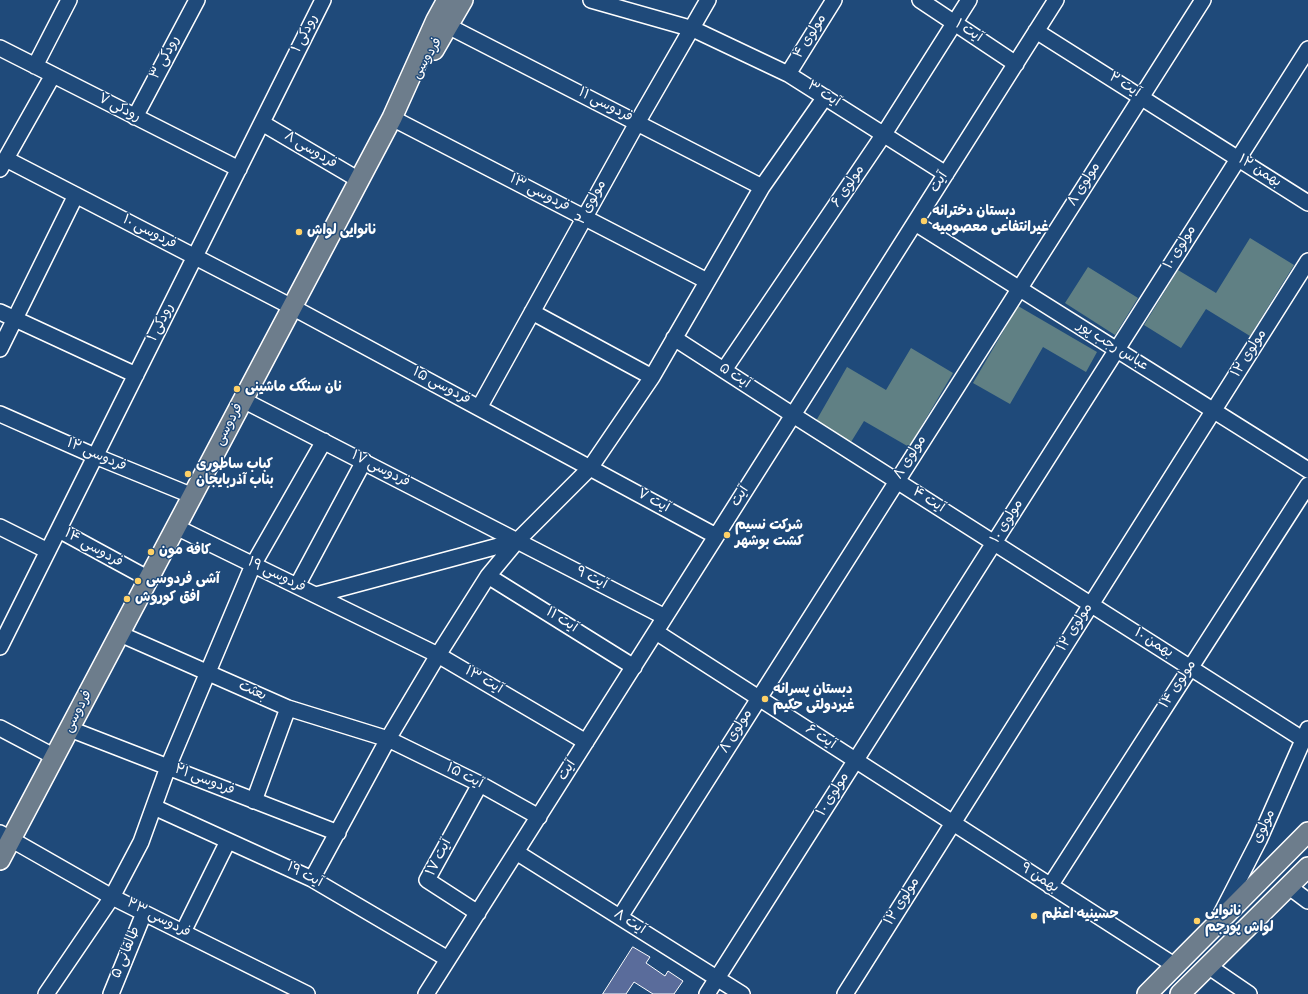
<!DOCTYPE html>
<html>
<head>
<meta charset="utf-8">
<style>
  body { margin:0 }
  canvas { display:block; background:#1f4a7a }
</style>
</head>
<body>
<canvas width="1308" height="994"></canvas>
<script>
const c = document.querySelector('canvas').getContext('2d');
c.lineJoin = 'round';
function paint(path, color) {
  c.fillStyle = color;
  c.fill(path, 'evenodd');
}
function stroke(path, color, width, dash) {
  c.strokeStyle = color;
  c.lineWidth = width;
  c.lineCap = dash ? 'butt' : 'round';
  c.setLineDash(dash || []);
  c.stroke(path);
}
function label(font, color, halo, rows, align = 'center') {
  c.font = font + ' "Gochi Hand","Playpen Sans Arabic",sans-serif';
  c.lineWidth = 3;
  c.setLineDash([]);
  c.textBaseline = 'middle';
  c.strokeStyle = halo;
  c.fillStyle = color;
  for (const [text, x, y, turn = 0] of rows) {
    c.save();
    c.translate(x, y);
    c.rotate((+turn || 0) * Math.PI / 180);
    c.textAlign = isNaN(turn) ? turn : align;
    if (halo) c.strokeText(text, 0, 0);
    c.fillText(text, 0, 0);
    c.restore();
  }
}
const green = new Path2D(`
  M1250 238 1294 265 1250 336 1206 309 1181 348 1144 325 1178 270 1216 293Z
  M1088 267 1138 298 1115 335 1065 303Z
  M1018 306 1097 352 1086 372 1043 347 1010 404 973 383Z
  M911 348 953 373 909 447 864 421 851 442 816 421 847 367 886 390Z`);
const building = new Path2D(`
  M633 947 650 957 646 963 665 976 668 971 683 981 674 994H653L634 982 626 994H603Z`);
const minor = new Path2D(`
  M591 0 693 29 788 74 946 174
  M920 0 1016 64
  M448 26 762 187
  M1036 31 1308 203
  M0 48 239 169
  M35 66 69 0
  M788 74 834 0
  M135 117 197 0
  M392 118 707 281
  M262 123 359 180
  M6 159 292 307 716 536
  M0 169 53 75
  M915 223 1308 470
  M0 312 136 375
  M532 312 652 377
  M674 338 793 415 1304 740
  M0 349 76 195
  M724 370 884 134 969 0
  M243 400 665 617
  M479 408 637 123 708 0
  M0 414 95 456 193 496
  M0 527 48 551
  M176 527 438 655 586 742
  M59 530 149 579
  M488 576 634 667
  M297 586 364 461
  M316 595 517 541
  M656 632 1174 965
  M120 634 288 708 388 739 480 784 539 817
  M0 647 323 0
  M0 728 55 757
  M70 729 338 833
  M254 801 288 708
  M154 807 312 879 448 959
  M0 833 112 897 307 994
  M516 852 742 994
  M312 879 388 739 438 655 488 576 517 541 590 468 652 377 762 187 825 97
  M1050 886 1308 485
  M1288 886 1308 901
  M478 913 427 880 480 784
  M1221 914 1259 840 1308 729
  M620 917 1203 0
  M183 932 228 841
  M1208 966 1249 994
  M46 994 112 897 141 842 168 767 253 565 324 441
  M111 994 144 913
  M426 994 1056 0
  M707 994 1308 49
  M845 994 1308 261`);
const major = new Path2D(`
  M434 50 463 0
  M0 860 392 118 436 20 447 0
  M1147 994 1308 832
  M1180 994 1308 867`);
const markers = [
  [924,221,4,"#ffd166"],
  [299,232,4,"#ffd166"],
  [237,389,4,"#ffd166"],
  [188,474,4,"#ffd166"],
  [727,535,4,"#ffd166"],
  [151,552,4,"#ffd166"],
  [138,581,4,"#ffd166"],
  [127,599,4,"#ffd166"],
  [765,699,4,"#ffd166"],
  [1034,916,4,"#ffd166"],
  [1197,921,4,"#ffd166"]
];
const streetNames = [
  ["آیت ۱",968,32,33],
  ["رودکی ۱",306,34,-63],
  ["مولوی ۴",811,37,-58],
  ["رودکی ۳",166,58,-62],
  ["فردوسی",428,59,-58],
  ["آیت ۲",1124,86,32],
  ["آیت ۳",823,95,32],
  ["فردوسی ۱۱",605,106,27],
  ["رودکی ۷",119,109,27],
  ["فردوسی ۸",310,151,31],
  ["بهمن ۱۲",1259,172,32],
  ["آیت",940,183,-58],
  ["مولوی ۸",1085,185,-58],
  ["مولوی ۶",849,187,-56],
  ["فردوسی ۱۳",539,194,27],
  ["مولوی ۲",592,203,-61],
  ["فردوسی ۱۰",149,233,27],
  ["مولوی ۱۰",1181,248,-58],
  ["رودکی ۱",162,323,-63],
  ["عباس رجب پور",1112,347,32],
  ["مولوی ۱۲",1250,354,-58],
  ["آیت ۵",734,377,33],
  ["فردوسی ۱۵",441,387,28],
  ["فردوسی",230,425,-62],
  ["فردوسی ۱۲",96,456,23],
  ["مولوی ۸",911,458,-58],
  ["فردوسی ۱۷",380,470,27],
  ["آیت",741,497,-58],
  ["آیت ۴",928,501,32],
  ["آیت ۷",653,502,28],
  ["مولوی ۱۰",1008,522,-58],
  ["فردوسی ۱۴",93,549,29],
  ["فردوسی ۱۹",276,576,26],
  ["آیت ۹",591,579,27],
  ["آیت ۱۱",561,621,32],
  ["مولوی ۱۲",1076,628,-58],
  ["بهمن ۱۰",1153,644,32],
  ["آیت ۱۳",483,681,30],
  ["مولوی ۱۴",1179,685,-57],
  ["بعثت",252,692,24],
  ["فردوسی",79,712,-62],
  ["مولوی ۸",737,732,-58],
  ["آیت ۶",820,738,33],
  ["آیت",568,771,-58],
  ["آیت ۱۵",464,777,27],
  ["فردوسی ۲۱",204,781,21],
  ["مولوی ۱۰",834,795,-58],
  ["مولوی",1265,827,-65],
  ["آیت ۱۷",440,858,-63],
  ["آیت ۱۹",304,876,27],
  ["بهمن ۹",1039,879,33],
  ["مولوی ۱۲",903,902,-58],
  ["فردوسی ۲۳",158,919,27],
  ["آیت ۸",629,923,32],
  ["طالقانی ۵",127,953,-68]
];
const poiNames = [
  ["دبستان دخترانه",932,213],
  ["غیرانتفاعی معصومیه",932,229],
  ["نانوایی لواش",307,232],
  ["نان سنگک ماشینی",245,389],
  ["کباب ساطوری",196,466],
  ["بناب آذربایجان",196,482],
  ["شرکت نسیم",735,527],
  ["کشت بوشهر",735,543],
  ["کافه مون",159,552],
  ["آشی فردوسی",146,581],
  ["افق کوروش",135,599],
  ["دبستان پسرانه",773,691],
  ["غیردولتی حکیم",773,707],
  ["نانوایی",1205,913],
  ["لواش پورجم",1205,929],
  ["حسینیه اعظم",1042,916]
];
paint(green, '#608084');
paint(building, '#5a6c9b');
stroke(building, '#fff', 1);
stroke(minor, '#fff', 18);
stroke(major, '#fff', 22);
stroke(minor, '#1f4a7a', 15);
stroke(major, '#6d7d8c', 19);
for (const [x, y, r, color] of markers) {
  const dot = new Path2D();
  dot.arc(x, y, r, 0, 2 * Math.PI);
  c.fillStyle = color;
  c.fill(dot);
  stroke(dot, '#1f4a7a', 1.5);
}
label('14px', '#fff', '#1f4a7a', streetNames);
label('bold 14px', '#fff', '#1f4a7a', poiNames, 'left');
</script>
</body>
</html>
